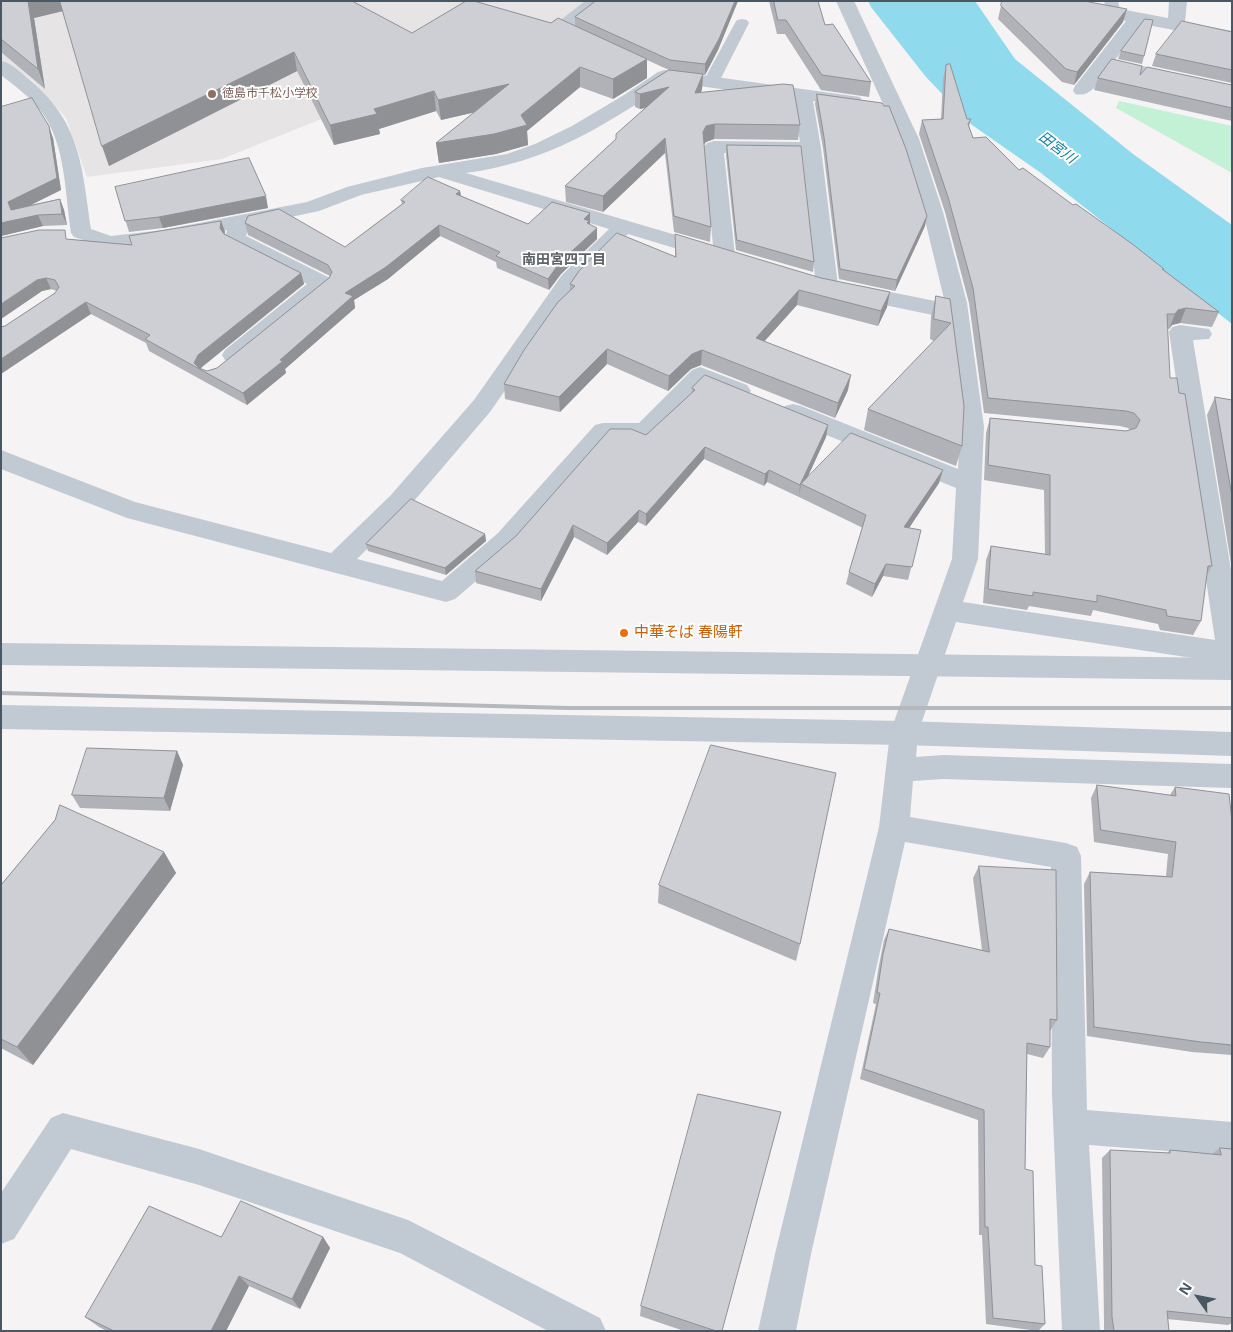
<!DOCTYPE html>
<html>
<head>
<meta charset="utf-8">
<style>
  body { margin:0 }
  #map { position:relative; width:1233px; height:1332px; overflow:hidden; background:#f5f3f3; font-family:"Noto Sans",sans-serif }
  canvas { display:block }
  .frame { position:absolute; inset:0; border:2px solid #4a5661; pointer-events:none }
  .north { position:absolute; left:1173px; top:1272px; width:50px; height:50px; -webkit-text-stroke:4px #fff; paint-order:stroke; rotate:303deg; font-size:14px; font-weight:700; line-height:20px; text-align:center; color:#4a5661 }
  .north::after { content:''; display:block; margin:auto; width:18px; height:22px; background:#4a5661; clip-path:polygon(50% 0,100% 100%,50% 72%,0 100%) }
</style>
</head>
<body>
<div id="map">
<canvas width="1233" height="1332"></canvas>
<div class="frame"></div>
<div class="north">N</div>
</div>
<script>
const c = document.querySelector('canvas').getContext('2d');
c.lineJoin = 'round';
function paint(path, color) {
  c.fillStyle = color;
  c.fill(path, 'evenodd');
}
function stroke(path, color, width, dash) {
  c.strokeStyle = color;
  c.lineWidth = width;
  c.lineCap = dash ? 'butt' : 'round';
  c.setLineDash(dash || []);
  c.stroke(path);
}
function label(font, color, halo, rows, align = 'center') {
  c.font = font + ' "Noto Sans","Noto Sans JP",sans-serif';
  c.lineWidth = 4;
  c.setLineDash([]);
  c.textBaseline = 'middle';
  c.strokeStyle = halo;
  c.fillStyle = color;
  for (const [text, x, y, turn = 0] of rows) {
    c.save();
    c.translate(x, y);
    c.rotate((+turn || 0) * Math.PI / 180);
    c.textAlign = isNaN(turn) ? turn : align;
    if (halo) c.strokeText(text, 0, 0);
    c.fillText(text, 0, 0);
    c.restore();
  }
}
const education = new Path2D(`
  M1 1H585L521 54 349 108 222 159 87 177 66 118 33 81 1 60Z`);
const green = new Path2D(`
  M1119 101 1232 126V173L1116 108Z`);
const water = new Path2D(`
  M868 1H975L1015 59 1133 154 1232 225V324L1041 173 972 125 926 77 871 7Z`);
const service = new Path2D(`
  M1104 1H1118L1121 14 1119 17H1109Z
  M742 19 747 20 749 23 719 82 716 85H706L703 82 735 23 737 20Z`);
const minor = new Path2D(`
  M585 1H604L572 28 590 36 593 40 590 44C579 47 558 39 551 29L554 25Z
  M836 1H854L919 139 943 212 967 303 984 427 978 559 963 602 1215 640 1169 332 1172 327 1180 325 1209 329 1212 334 1209 339 1193 340 1232 576V664L956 622 918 733 916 757 943 755 1232 764V788L943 779 913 781 910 817 1066 843 1077 847 1081 856 1087 1110 1232 1122V1156L1089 1145 1100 1331H1062L1052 1094 1051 867 905 842 811 1254 796 1331H758L775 1254 879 827 890 733 952 559 956 488 785 418 781 412 785 406 793 404 801 406 958 469 960 427 947 318 851 298 843 296 840 291 843 286 851 284 945 303 923 212 899 139Z
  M1041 1H1078L1168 18 1169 1H1187L1185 22 1232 31V41L1142 24 1115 60 1232 85V97L1108 69C1099 81 1092 98 1075 94L1073 90 1075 86 1126 21 1049 6 1043 5Z
  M1 61C12 63 21 73 30 80 81 123 82 167 91 229L111 236 163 230 307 202 347 187 422 168 507 154 535 144 572 126 624 95 658 72 665 70 860 97 862 101 860 105 853 107 813 101 821 148 838 286 835 291 827 293 819 291 816 286 802 154 724 153 735 256 732 261 724 263 716 261 714 258 704 257 628 234 578 285 490 412 408 508 357 559 442 581 498 533 595 425 603 423H639L692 370 700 367 708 370 747 385 751 391 747 397 739 399 703 385 653 437 645 439H609L516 547 455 599 446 602 127 518 1 469V450L135 502 331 553 390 496 474 400 562 275 609 229 439 177 361 195 319 211 249 226 246 236 330 278 333 283 330 288 241 360 233 363 225 360 222 355 225 350 307 284 228 244 225 239 227 230 163 242 110 249 74 237 71 233C65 194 66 144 41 111 30 97 15 86 1 75ZM670 82 793 99 800 142 714 141 707 143 704 147 713 246 466 173C548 162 602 127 670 82Z
  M63 1113 199 1149 408 1220 600 1318 606 1331H548L400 1253 199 1185 71 1149 14 1239 1 1244V1193L51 1118Z`);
const tertiary = new Path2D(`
  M1 643 1232 658V680L1 665Z
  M1 705 904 721 1232 732V756L904 745 1 729Z`);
const rail = new Path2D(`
  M1 693 568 708H1232`);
const wall = new Path2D(`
  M1 1 412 33 551 23 575 26V17L596 1H738L718 50 705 75H703L702 89 701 93 800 125 798 140 714 139 706 142 704 144 711 227 710 242 674 232 665 153 603 212 566 202 565 186 616 139 645 108 640 109 635 107V92L669 70 647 60V78L613 99 580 87 527 131 528 145 496 154 439 163 436 143 475 112 441 120 436 111 379 129 380 134 334 145 297 71 109 166 63 11 34 18 45 89 1 52Z
  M769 1H818L825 25 871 82 869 97 821 90 785 34H777Z
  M1001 6 1123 22 1074 85 1062 82 998 19Z
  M1232 32V83L1152 66 1156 54Z
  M1121 51 1144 56 1142 64 1118 59Z
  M946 65 967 119H971L969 127 973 138 1164 270 1219 312 1212 327 1180 323 1172 325 1169 329H1167L1170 378 1179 393 1212 566 1207 575 1201 621 1193 635 1160 630 1158 624 1093 610 1091 616 1029 606 1027 610 983 603 986 560 991 546 1045 554 1044 490 984 480 986 433 990 418 1126 431 1130 430 1128 428 1120 426 984 413 969 303 945 212 919 134 922 120 941 119 943 79Z
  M1140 75 1232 85V121L1094 90 1098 78Z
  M817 94 925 226 895 291 839 279 823 148 815 104Z
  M1 107 53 138 61 190 30 205 60 199 64 210 67 225 43 226 1 236Z
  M727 145 814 262 813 272 736 250 726 155Z
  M115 187 268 208 163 228 129 232Z
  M460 191 461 196 528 224 590 213V225L597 228V239L561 274 549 290 497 268 496 262 440 236 388 279 354 300 355 308 285 369 286 373 247 405 149 351 146 343 91 314 5 326 55 293 57 291 51 289 42 291 1 319 68 239 132 245 221 221 225 232 224 234 301 273 304 284 202 367 200 369 207 371 217 368 329 278 330 276 248 235 245 223 345 247 402 204 401 200Z
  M675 234 887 307 878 326 797 305 764 341 848 390 835 418 701 365 691 369 668 391 607 364 560 412 505 399 504 384 570 290V284L675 256Z
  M936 296 950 299 962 446 956 466 864 430 868 409 934 341 930 339 931 316Z
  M692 388 828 425 826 437 807 478 939 483 909 528 921 530 908 580 883 576 872 597 846 584 849 572 863 528 799 497 800 494 799 497 767 482 764 486 704 459 646 526 638 522 607 555 574 537 541 601 476 583 475 571 646 435 692 393Z
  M1215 397 1232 400V570L1207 415Z
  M485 534 486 541 446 575 368 551 366 544Z
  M177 751 183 765 170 811 80 808 72 795Z
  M1097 785 1170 795 1175 787 1232 821V1055L1192 1052 1087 1036 1084 884 1090 872 1166 876 1168 854 1094 842 1091 798Z
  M55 820 164 852 176 873 33 1065 1 1048V885Z
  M979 866 1057 1020 1050 1031V1047L1043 1058 1027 1054 1025 1169 1035 1265 1045 1324 1038 1331 986 1324 982 1235H979L978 1120 860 1079 876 1004 873 1003 879 965 884 940 889 929 982 950 973 878Z
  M659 885 800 944 796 961 658 903Z
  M1220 1148 1232 1149V1323L1228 1325 1167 1319 1169 1331H1104V1323L1102 1158 1110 1150 1167 1153 1170 1150 1212 1154Z
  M221 1237H323L330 1248 300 1309 249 1286 226 1331H107L99 1327 85 1317Z
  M641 1306 722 1331H684L640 1316Z`);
const shadedWall = new Path2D(`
  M28 1H60L63 11 34 18 45 89 38 69Z
  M735 1H738L718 50 705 75V64Z
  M1127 9 1123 22 1074 85 1077 72Z
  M294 52 297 71 109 166 102 146Z
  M647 59V78L613 99V79Z
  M580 67V87L527 131 528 145 496 154 439 163 436 143 521 115Z
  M703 74 702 89 694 109 695 93Z
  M509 84 511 104 441 120 438 100Z
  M669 87V103L640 109V94Z
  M434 91 436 111 379 129 380 134 334 145 330 125 374 109Z
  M715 124 714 139 706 142 702 147 703 132 706 126Z
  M49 126 53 138 61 190 13 214 38 215 43 226 1 236V223L8 202Z
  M665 138V153L603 212V196Z
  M460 191 462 202 456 194Z
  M266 196 268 208 163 228 159 217Z
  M60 199 64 210 67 225 62 214Z
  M590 213V224L589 225 584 219Z
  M927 216 925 226 895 291 897 280Z
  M221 221 225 232 223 240 220 228Z
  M439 225 440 236 388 279 354 300 355 308 285 369 286 373 247 405 243 393 280 360 345 293Z
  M597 228V239L561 274 549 290 548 279 560 262Z
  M301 273 304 284 202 367 200 369 194 363 198 355Z
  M46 278 51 289 42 291 1 319V304L37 280Z
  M799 290 797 305 754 353 756 338Z
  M890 292 887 307 878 326 881 311Z
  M86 302 91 314 1 374V359Z
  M1186 308 1180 323 1172 325 1169 329 1175 314 1178 310Z
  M607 349V364L560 412 559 397Z
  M702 350 701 365 691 369 668 391 669 376 692 354Z
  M851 375 848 390 835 418 838 403Z
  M828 425 826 437 804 485 801 484 799 497 800 485Z
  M705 447 704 459 646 526V514Z
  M769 470 767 482 764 486 765 474Z
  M943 470 939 483 901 540 904 527Z
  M639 510 638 522 607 555V543Z
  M573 525 574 537 541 601V589Z
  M485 534 486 541 446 575 445 568Z
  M886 564 883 576 872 597 875 584Z
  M177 751 183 765 170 811 164 798Z
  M164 852 176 873 33 1065 17 1047Z
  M323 1237 330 1248 300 1309 292 1299Z
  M239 1276 249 1286 226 1331H211Z`);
const building = new Path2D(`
  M1 1H28L38 69 1 39Z
  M60 1H352L412 33 466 1H474L551 23 558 18 647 59 613 79 580 67 521 115 527 125 494 134 436 143 509 84 438 100 434 91 374 109 377 114 330 125 294 52 102 146Z
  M596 1H735L719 39 705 64 670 60 575 17Z
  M774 1H818L825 25 833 24 871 82 822 75 786 20H778Z
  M1002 1H1084L1127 9 1077 72 1066 69 1001 6Z
  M1145 19 1153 20 1144 56 1121 51Z
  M1182 21 1232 32V70L1156 54Z
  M1112 59 1142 66 1140 75 1147 67 1232 85V108L1098 78Z
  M950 64 967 119H971L968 124 973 138 986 137 1019 170 1023 168 1073 205 1076 204 1131 243 1164 269H1162L1219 312 1186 308 1178 310 1175 314H1167L1170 378H1177L1179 393 1185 394 1212 566H1208L1201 621 1167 616 1166 610 1097 595V602L1033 592V596L988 589 991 546 1050 555V475L988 465 990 418 1126 431 1136 428 1140 420 1134 413 1126 411 988 398 973 288 948 197 922 120 943 119 946 65Z
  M669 70 703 74 695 93 783 84 793 85 800 125 715 124 706 126 703 132 711 227 674 216 665 138 603 196 565 186 616 139V134L669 87 640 94 635 92Z
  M817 94 882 103 884 106H889L906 149 927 216 897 280 840 269 824 137Z
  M32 98 49 126 57 178 8 202 11 210 60 199 62 214 38 215 1 223V107Z
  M727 145 801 146 814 262 737 240Z
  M249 158 266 196 159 217 125 221 115 187Z
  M428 177 460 191 456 194 528 224 552 202 590 213 584 219 589 221 587 223 597 228 560 262 548 279 496 256 500 252 439 225 386 267 345 293 353 296 280 360 283 361 243 393 145 339 150 335 86 302 1 359V327L5 326 55 293 59 287 55 280 46 278 37 280 1 304V238L39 230H65L66 239 132 245 129 236 221 221 220 228 224 234 301 273 198 355 194 363 199 368 207 371 217 368 329 278 332 272 328 265 245 223 248 216 279 209 345 247 405 202 401 200Z
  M617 233 676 257 675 234 821 278 890 292 881 311 799 290 756 338 851 375 838 403 702 350 692 354 669 376 607 349 559 397 504 384 524 350 558 302 575 286 570 284 579 271Z
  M936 296 950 299 964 406 962 446 868 409 951 323 934 319Z
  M705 375 828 425 800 485 769 470 765 474 705 447 646 514 639 510 607 543 573 525 541 589 475 571 516 536 610 429H631L646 435 695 390 692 388Z
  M1215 397 1232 400V496Z
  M851 433 943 470 904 527 921 530 912 567 886 564 875 584 849 572 866 515 801 484Z
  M411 499 485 534 445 568 366 544Z
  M711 745 836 773 800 944 659 885Z
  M87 748 177 751 164 798 72 795Z
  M1097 785 1176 796 1175 787 1229 794 1232 821V1045L1201 1042 1094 1027 1090 872 1172 877 1176 842 1101 830Z
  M60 805 164 852 17 1047 1 1039V885L55 820Z
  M979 866 1056 870 1057 1020 1050 1019V1047L1027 1043 1025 1169 1033 1171 1035 1265 1042 1266 1045 1324 993 1318 988 1227H985L984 1110 864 1069 880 993H877L883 954 889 929 989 952Z
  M698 1094 781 1112 722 1331H716L641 1306Z
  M1220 1148 1232 1149V1318L1167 1311 1169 1331H1114L1112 1317 1110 1150 1170 1153V1150L1221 1155Z
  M241 1201 323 1237 292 1299 239 1276 211 1331H114L85 1317 149 1206 221 1237Z`);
const markers = [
  [212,94,5,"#8d6e63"],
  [624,633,5,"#e8710a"]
];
const farEducationnames = [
  ["徳島市千松小学校",222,94]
];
const farWaternames = [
  ["田宮川",1057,148,37]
];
const farNeighbourhoodnames = [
  ["南田宮四丁目",564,260]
];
const foodNames = [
  ["中華そば 春陽軒",634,633]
];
paint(education, '#e6e4e5');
paint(green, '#c3f1d5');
paint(water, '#90daee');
paint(service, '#c1cad2');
paint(minor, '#c1cad2');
paint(tertiary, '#c1cad2');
stroke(rail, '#b5b8bd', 4);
paint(wall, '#b0b2b7');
paint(shadedWall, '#909195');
paint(building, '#cdcfd5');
stroke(building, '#909195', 1);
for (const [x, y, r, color] of markers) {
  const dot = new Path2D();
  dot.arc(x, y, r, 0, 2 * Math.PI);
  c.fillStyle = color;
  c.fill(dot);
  stroke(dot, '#fff', 2);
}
label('12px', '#785e54', '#fff', farEducationnames, 'left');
label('italic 14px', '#0c7c9b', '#fff', farWaternames);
label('bold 14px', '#5f6368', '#fff', farNeighbourhoodnames);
label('15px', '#c56008', '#fff', foodNames, 'left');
</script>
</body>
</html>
